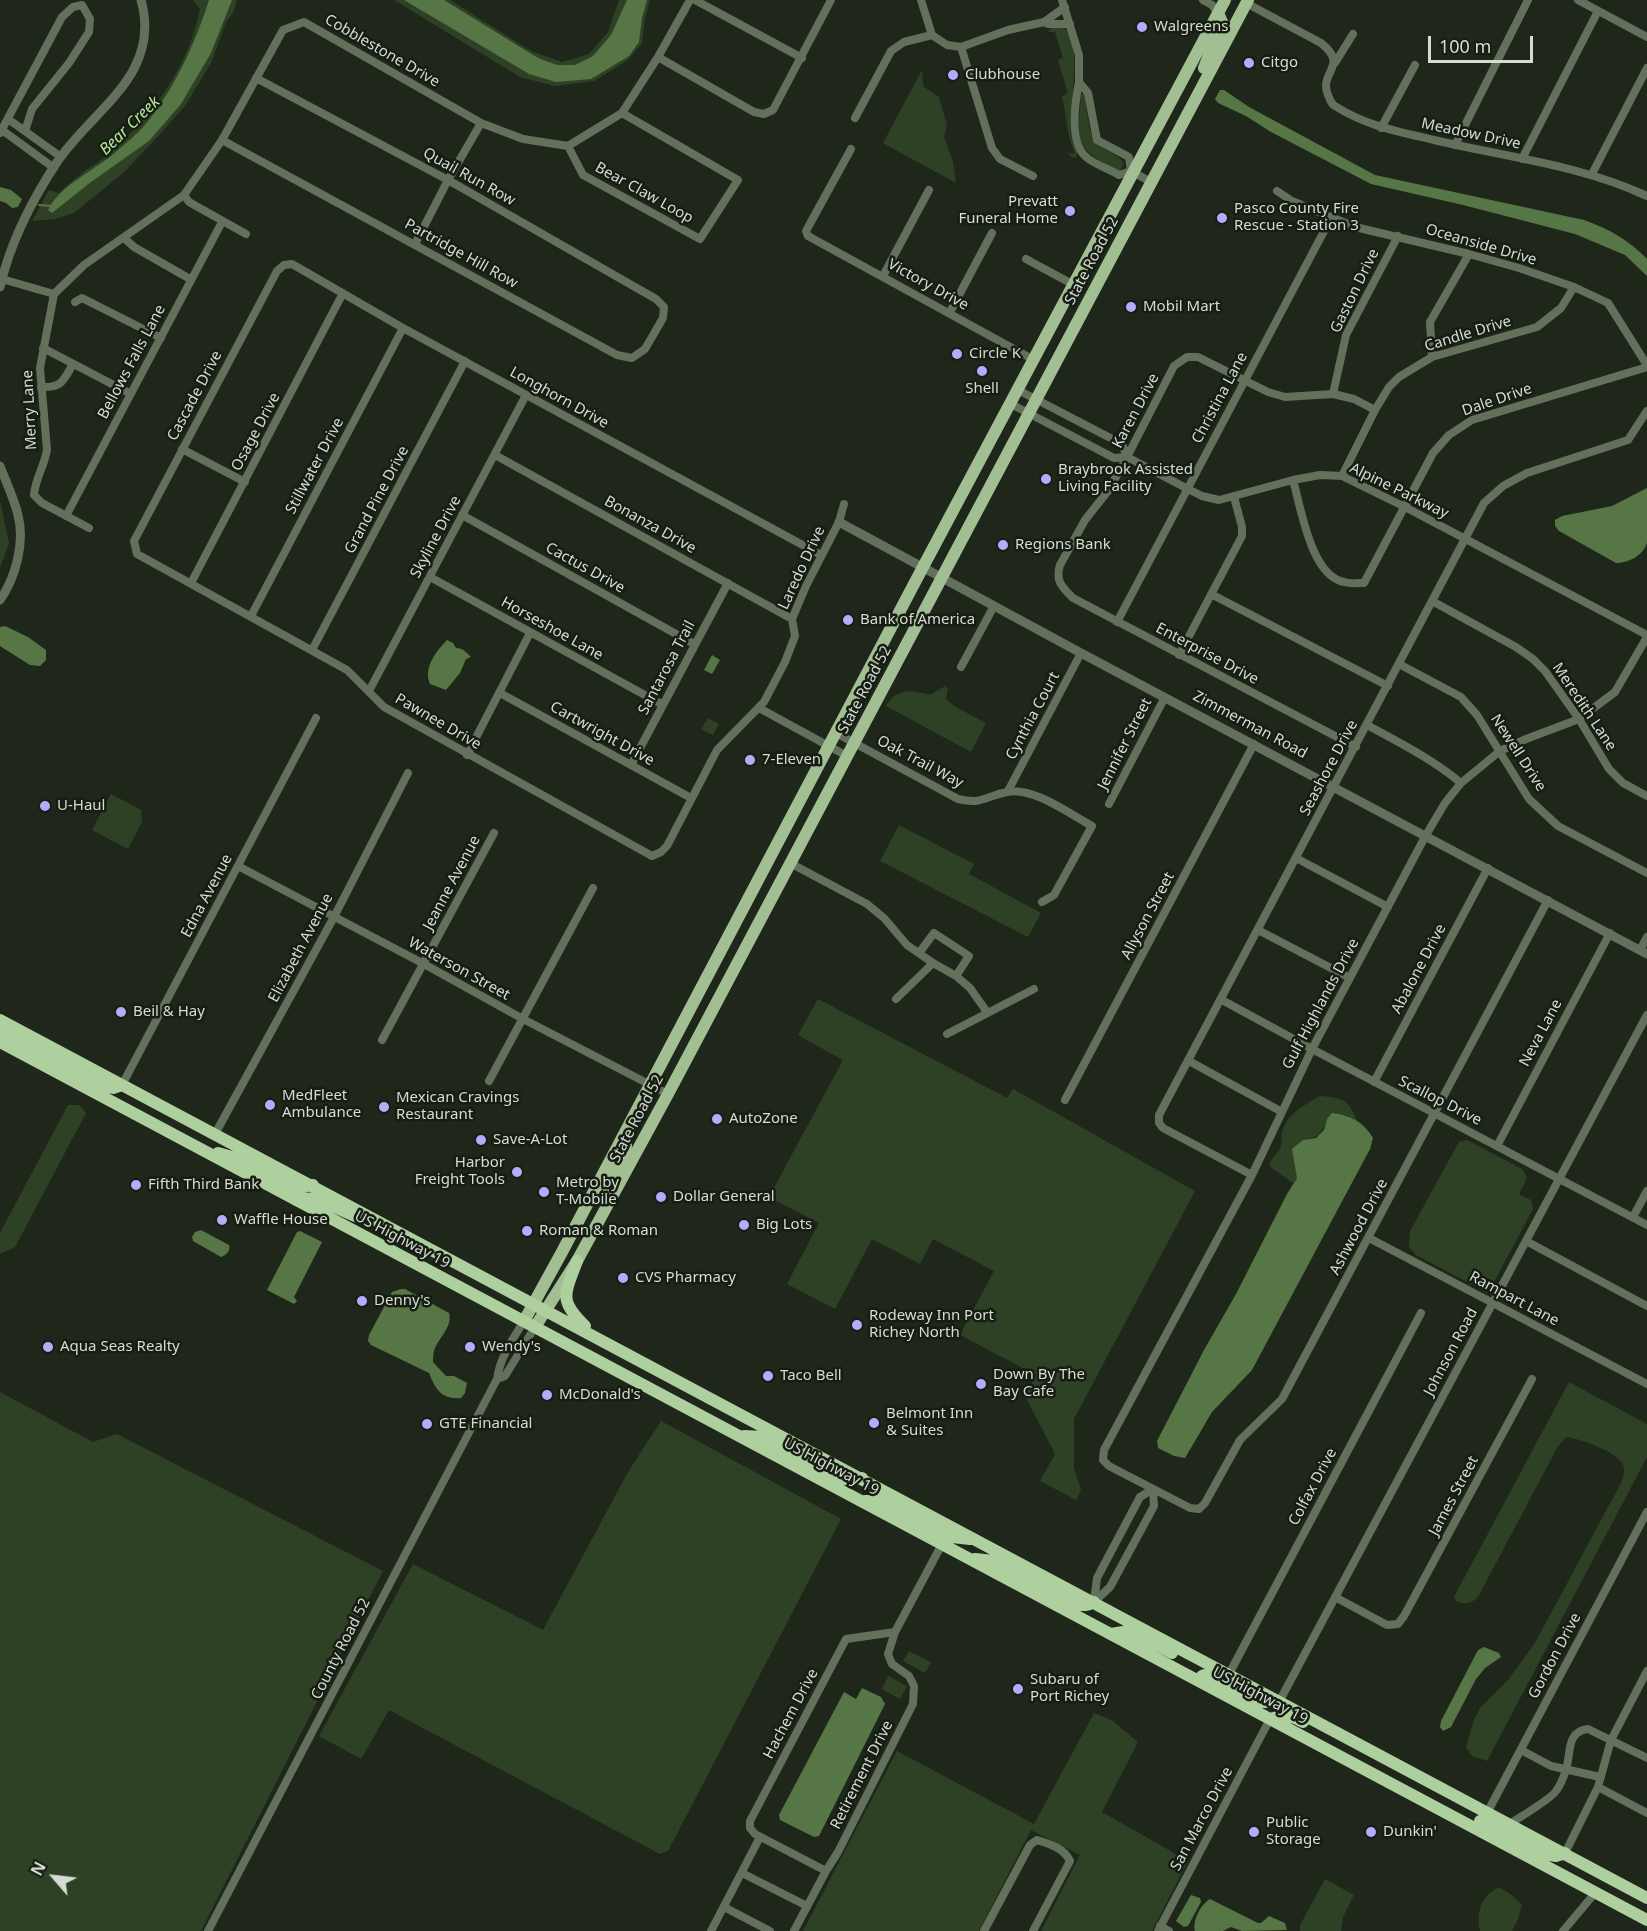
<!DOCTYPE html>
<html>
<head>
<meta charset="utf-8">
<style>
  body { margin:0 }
  #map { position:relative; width:1647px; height:1931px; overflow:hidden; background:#1f271b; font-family:"Noto Sans",sans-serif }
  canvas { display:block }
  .north { position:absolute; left:24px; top:1847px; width:60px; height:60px; -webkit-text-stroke:4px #161d12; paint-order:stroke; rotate:298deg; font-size:16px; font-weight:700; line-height:24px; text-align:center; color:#d6dbd3 }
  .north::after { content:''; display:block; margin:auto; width:21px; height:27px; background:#d6dbd3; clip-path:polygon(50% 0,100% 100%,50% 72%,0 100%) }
  .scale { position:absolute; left:1428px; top:36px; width:105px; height:27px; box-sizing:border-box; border:3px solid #d6dbd3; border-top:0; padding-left:8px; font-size:18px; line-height:21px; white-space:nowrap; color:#d6dbd3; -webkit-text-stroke:4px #161d12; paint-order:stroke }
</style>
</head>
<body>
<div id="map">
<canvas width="1647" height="1931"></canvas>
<div class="north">N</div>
<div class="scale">100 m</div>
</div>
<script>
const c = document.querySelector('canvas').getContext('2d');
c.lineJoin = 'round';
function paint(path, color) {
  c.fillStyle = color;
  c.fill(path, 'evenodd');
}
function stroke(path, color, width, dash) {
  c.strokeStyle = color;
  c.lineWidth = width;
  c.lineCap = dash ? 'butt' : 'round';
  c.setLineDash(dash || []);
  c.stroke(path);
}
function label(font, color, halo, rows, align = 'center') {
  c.font = font + ' "Noto Sans",sans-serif';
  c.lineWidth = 5;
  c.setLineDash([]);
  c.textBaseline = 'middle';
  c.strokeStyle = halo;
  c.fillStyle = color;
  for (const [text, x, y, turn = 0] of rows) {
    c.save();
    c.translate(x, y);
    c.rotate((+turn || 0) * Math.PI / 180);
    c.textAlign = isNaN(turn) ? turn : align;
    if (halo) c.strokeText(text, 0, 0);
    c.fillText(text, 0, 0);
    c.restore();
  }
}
const green = new Path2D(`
  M193 0H237L233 13 226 22 211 63 185 106 151 144 123 173 74 213 55 219 32 221 49 190 58 193C66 187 74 179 82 173 92 165 103 160 112 151 154 114 189 65 200 9Z
  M394 0H450L531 51 562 62 589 54 608 32 619 0H650L645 18 642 43 628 60 594 81 555 86 520 77Z
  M1062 26C1086 42 1067 110 1071 135 1072 141 1075 147 1078 152L1075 158 1070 156 1067 150 1071 154 1075 153C1066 135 1067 115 1062 96L1068 93 1058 60 1063 58 1055 32H1048L1051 27Z
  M921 72 923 73 922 79 924 87 939 97 947 125 944 137 953 162 956 183 883 143Z
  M1084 93C1087 107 1087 129 1095 141 1102 152 1121 153 1124 165L1120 170H1117C1072 148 1078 140 1081 94Z
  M0 501 9 543 0 568Z
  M945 686 948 689 946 699 954 706 986 723 971 752 886 706C896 688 912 690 930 695Z
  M708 718 719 724 713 735 701 729Z
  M111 794 141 810 142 822 128 849 92 830Z
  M899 825 974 864 969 874 1041 913 1028 937 880 861Z
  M818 999 1007 1098 1013 1089 1195 1191 1074 1419V1468L1081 1490 1076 1500 1040 1481 1055 1454 1025 1396 1036 1375 960 1335 994 1271 933 1239 920 1264 872 1239 835 1309 787 1284 819 1223 769 1197 843 1060 798 1035Z
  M1320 1096C1342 1098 1349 1099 1357 1121L1346 1115 1327 1119C1323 1133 1318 1138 1303 1140L1297 1178 1293 1183 1269 1166C1271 1157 1278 1154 1281 1146 1282 1142 1281 1136 1282 1132 1287 1114 1304 1105 1320 1096Z
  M68 1105H79L86 1113 15 1247 0 1254V1233Z
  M1467 1140 1522 1169 1527 1178 1519 1194 1531 1200 1533 1209 1488 1293 1416 1255 1409 1247 1410 1231 1459 1142Z
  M1569 1382 1647 1424V1457L1487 1761 1472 1756 1466 1747 1473 1722 1480 1708 1508 1680 1535 1643 1622 1481C1623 1476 1625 1471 1624 1467 1621 1453 1579 1438 1566 1437L1557 1448 1478 1597C1471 1604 1465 1605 1456 1601L1454 1597Z
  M0 1392 93 1442 117 1434 383 1571 201 1931H0Z
  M661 1421 841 1519 668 1851 660 1854 389 1710 361 1759 319 1736 413 1564 543 1630 628 1472Z
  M909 1651 931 1662 925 1673 903 1661Z
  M888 1676 907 1686 900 1699 882 1689Z
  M1094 1713 1113 1721 1138 1742 1102 1812 1188 1861 1152 1931H1041L1080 1855 1031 1830 979 1931H803L897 1751 1034 1824Z
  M1325 1879 1354 1895 1343 1917 1341 1931H1300V1925Z
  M1499 1887 1512 1895 1522 1905 1518 1919 1512 1931H1480C1476 1912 1481 1896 1499 1887Z`);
const water = new Path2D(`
  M209 0H232L211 53 181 104 149 141 91 182 52 213 48 210C60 185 97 169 117 151 126 143 136 135 144 126 174 90 195 44 209 0Z
  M404 0H444L538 58 557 65H575L593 56 611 35 627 0H647L642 18 639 42 629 56 591 79 556 82 529 74Z
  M1220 90H1224L1249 107 1375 175 1584 220C1609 229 1629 240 1647 259V276L1625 255 1575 234 1463 205 1371 184 1271 132 1246 116 1218 103 1215 99Z
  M0 187 11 190 22 199 18 207 12 208 6 203 0 201Z
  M1647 488C1647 500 1647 533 1647 543 1643 556 1628 563 1616 563L1559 531 1555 526V520L1562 516 1612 506Z
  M5 626 28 637 46 650V660L40 666 30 665 0 646V627Z
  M447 640 453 643 456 648C463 648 466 652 471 657L466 659 460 673 446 690 430 684C423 667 436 652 447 640Z
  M712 655 720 660 712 674 704 670Z
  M1332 1113C1350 1115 1364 1122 1373 1138L1370 1149 1252 1370 1212 1412 1185 1458 1174 1456 1158 1448 1157 1441 1204 1350 1236 1294 1287 1194 1297 1178 1292 1149 1303 1140 1316 1138 1324 1130 1327 1119Z
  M201 1230 229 1245C231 1251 226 1255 221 1257L193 1241 192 1237 195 1232Z
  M300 1231 322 1242 294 1297 297 1301 294 1304 267 1290 297 1232Z
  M401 1289H405L449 1313C453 1327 438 1338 434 1351 433 1355 433 1359 433 1362L446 1376H454L467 1383 465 1393 461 1398C441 1400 435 1388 429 1373L371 1345 368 1341 369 1335 392 1292Z
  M1484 1647 1499 1653 1501 1657 1485 1668 1476 1679 1451 1727 1443 1731 1440 1727 1441 1721 1478 1650Z
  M862 1688 881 1697 885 1704 819 1836 814 1837 780 1820 779 1815 844 1692 856 1699Z
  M1191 1895 1200 1898 1201 1902 1188 1926 1184 1927 1176 1921Z
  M1210 1899 1258 1923H1261L1269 1916 1285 1923 1287 1930 1242 1931 1231 1927 1223 1931H1195C1192 1921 1201 1904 1210 1899Z`);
const stream = new Path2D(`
  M39 205 52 206`);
const minor = new Path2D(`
  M695 0 802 58
  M921 0 932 35
  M1062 0 1079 55V82
  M1203 0 1212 5 1218 13
  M1578 0 1647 37
  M1246 3 1321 43C1350 66 1318 72 1328 95 1330 100 1331 104 1335 106 1366 126 1400 132 1434 140 1506 157 1580 165 1647 196
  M1044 22 1048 24H1070
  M961 47 992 148 1000 159 1033 176
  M658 57 754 112 764 114 773 110 831 0
  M1335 63 1353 34
  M855 118 891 51 904 42 932 35 947 45 961 47 1008 30 1044 22 1065 7
  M8 119 61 157
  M1381 128 1415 65
  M2 130 54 168
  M0 133 62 17 73 7 82 5 90 19 89 32 69 63 32 109 25 131
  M222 140 617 355 632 358 645 349 663 318 664 307 656 299 448 180 256 78
  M1455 145 1528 0
  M568 146 583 175 700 239 738 180 622 113
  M851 149 806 231 808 236 1034 360
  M1522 159 1598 11
  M1131 171 1129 157 1097 140 1088 93 1079 82C1075 102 1069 140 1085 156 1093 164 1109 169 1119 175L1131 171 1151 182
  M1592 174 1647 68
  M1277 191 1292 201 1355 227 1469 254 1519 268 1574 287 1608 303 1647 365
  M184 195 189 202 246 234
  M124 238 134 247 190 279
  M415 244 448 180 481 123
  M1026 259 1074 285
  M883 276 929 190
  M2 279 54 294
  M54 294 84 265 184 195 222 140 283 30 304 22 481 123 523 139 568 146 622 113 658 57 690 0
  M54 294 40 368 47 450C44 467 35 479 34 495L42 503 89 528
  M75 302 82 298 161 338
  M950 312 992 233
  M43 348 131 394
  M1432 357 1430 322 1469 254
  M41 387C62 388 63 381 73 364
  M1333 394 1346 335 1398 236
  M1011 404 1114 458 1127 457 1122 444 1018 390
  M182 449 245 482
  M495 455 792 619
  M1127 457 1188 489 1202 496 1219 500 1293 480 1320 475 1342 476 1405 507 1647 635
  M1342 476 1375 410 1389 387 1399 377 1432 357 1537 327 1561 308 1574 287
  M1293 480C1301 508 1311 576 1344 582 1350 584 1358 583 1364 583L1433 453 1449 435 1472 420 1647 367
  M462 515 694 644
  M66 516 222 222
  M821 555 403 328 292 264 284 265 277 271 134 541 137 554 347 670 384 707 652 856 661 852 667 846 717 750 764 702 785 662 795 636 792 619 806 586 839 522 844 504
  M430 577 663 705
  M191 583 343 293
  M1211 594 1388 686
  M1432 601 1516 647 1533 659 1545 671 1579 719 1609 769 1623 783 1647 796
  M251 616 403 328
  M1117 622 1331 218
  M312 650 465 361
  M1179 655 1242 536V527L1234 497
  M1399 664 1461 697 1477 715 1529 799 1558 826 1647 873
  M961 667 994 606
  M369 691 526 395
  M500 693 691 798
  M759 708 847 756
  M1367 725C1400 743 1432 759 1461 783
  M836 733 958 799C983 805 985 796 1007 792 1032 786 1070 814 1092 826L1054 895 1042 902
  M1356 747 1073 598C1062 587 1055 581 1060 565L1085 520 1108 491 1127 457 1174 366 1187 357H1198L1268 392 1285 397 1333 394 1354 399 1375 410
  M467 755 530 633
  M631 765 728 583
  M1008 791 1081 653
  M1109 804 1165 697
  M1296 858 1388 907
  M790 863 867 904 884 918 907 945 933 963 956 976 970 988 987 1012
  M238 866 424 964 523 1019 668 1094
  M1548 900 1282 1399 1240 1440 1205 1503 1199 1509 1190 1508 1109 1466 1103 1460 1104 1450 1252 1175 1312 1049 1426 835 1445 803 1461 783 1500 751 1526 739 1579 719 1615 692 1647 637
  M1258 930 1350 978
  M1640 950 1647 937
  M919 953 934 933 969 956 956 976
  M896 999 933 963
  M1222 1000 1312 1049 1647 1225
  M947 1034 1034 989
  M382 1040 494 833
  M1189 1061 1282 1112
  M489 1081 593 888
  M1374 1082 1488 868
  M122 1085 316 718
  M1065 1100 1254 744
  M215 1134 334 917 408 773
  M1497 1146 1610 933
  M1252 1175 1163 1128 1159 1123V1115L1484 503 1503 486 1527 473 1628 440 1647 411
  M1633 1217 1647 1191
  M1369 1238 1647 1384
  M1526 1241 1647 1306
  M524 1321C513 1339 500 1357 497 1379L505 1376 535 1327
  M1335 1597 1387 1625 1398 1624 1404 1616 1532 1379
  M1094 1602 1097 1578 1140 1497 1153 1489
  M1094 1602 1110 1587 1154 1506 1153 1489
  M1229 1674 1421 1313
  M1279 1702 1647 1015
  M1521 1750 1551 1766 1600 1777
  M1598 1787 1647 1813
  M1487 1813 1647 1512
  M1510 1824C1520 1817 1551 1799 1556 1791 1560 1786 1564 1776 1566 1770 1571 1754 1566 1731 1588 1729L1647 1758
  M1565 1853 1598 1787 1611 1740 1647 1671
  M826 1871 755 1834 750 1828V1821L846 1639 895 1632
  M742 1873 807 1906
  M724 1907 770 1931
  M1160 1926 1169 1931
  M208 1931 497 1379
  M711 1931 760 1837
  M794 1931 826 1871 838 1852 913 1704 914 1686 909 1676 892 1664 888 1654 895 1632 942 1544
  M984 1931 1030 1845 1037 1840C1050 1844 1064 1848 1070 1861L1033 1931
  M1158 1931 1270 1719
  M1563 1931 1595 1893`);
const tertiary = new Path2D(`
  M0 287C10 243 32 200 57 162 93 109 162 75 141 0
  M0 466C6 482 14 498 18 515 25 542 16 577 0 600
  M839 522 1081 653 1647 954`);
const primary = new Path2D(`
  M1204 68 1222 22 1219 15
  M612 1198 608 1187 626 1146
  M524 1321 562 1252 923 567 1225 0
  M535 1327 577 1261 668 1094 1248 0`);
const trunk = new Path2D(`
  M0 1020 1647 1898
  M0 1031 104 1086 113 1088 122 1085
  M0 1042 1647 1920
  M218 1153 239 1159 294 1188 313 1185
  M296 1200C318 1191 348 1219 372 1220
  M577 1261C565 1294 558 1300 585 1326
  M744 1436 763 1437 843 1479 862 1478
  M864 1501H885L952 1537 970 1539
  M975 1559 994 1561 1075 1604C1082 1606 1087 1606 1094 1602
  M1111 1634 1129 1631 1172 1653
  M1202 1676 1205 1675 1260 1702H1279
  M1270 1719C1283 1715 1291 1715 1303 1722
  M1480 1821 1550 1855 1556 1856 1565 1853`);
const markers = [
  [1142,27,6,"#b1adfa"],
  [1249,63,6,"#b1adfa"],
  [953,75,6,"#b1adfa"],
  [1070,211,6,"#b1adfa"],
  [1222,218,6,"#b1adfa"],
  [1131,307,6,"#b1adfa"],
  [957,354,6,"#b1adfa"],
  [982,371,6,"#b1adfa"],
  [1046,479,6,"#b1adfa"],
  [1003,545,6,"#b1adfa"],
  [848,620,6,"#b1adfa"],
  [750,760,6,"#b1adfa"],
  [45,806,6,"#b1adfa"],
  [121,1012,6,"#b1adfa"],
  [270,1105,6,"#b1adfa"],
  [384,1107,6,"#b1adfa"],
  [717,1119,6,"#b1adfa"],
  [481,1140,6,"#b1adfa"],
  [517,1172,6,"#b1adfa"],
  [136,1185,6,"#b1adfa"],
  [544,1192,6,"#b1adfa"],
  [661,1197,6,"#b1adfa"],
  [222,1220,6,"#b1adfa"],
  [744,1225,6,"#b1adfa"],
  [527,1231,6,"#b1adfa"],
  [623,1278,6,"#b1adfa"],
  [362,1301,6,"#b1adfa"],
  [857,1325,6,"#b1adfa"],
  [48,1347,6,"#b1adfa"],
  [470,1347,6,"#b1adfa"],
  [768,1376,6,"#b1adfa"],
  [981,1384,6,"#b1adfa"],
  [547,1395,6,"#b1adfa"],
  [874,1423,6,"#b1adfa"],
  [427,1424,6,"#b1adfa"],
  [1018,1689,6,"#b1adfa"],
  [1254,1832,6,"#b1adfa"],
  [1371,1832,6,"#b1adfa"]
];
const poiNames = [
  ["Walgreens",1154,27],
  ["Citgo",1261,63],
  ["Clubhouse",965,75],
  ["Prevatt",1058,202,"right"],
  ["Funeral Home",1058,219,"right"],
  ["Pasco County Fire",1234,209],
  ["Rescue - Station 3",1234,226],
  ["Mobil Mart",1143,307],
  ["Circle K",969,354],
  ["Shell",982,389,"center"],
  ["Braybrook Assisted",1058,470],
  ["Living Facility",1058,487],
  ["Regions Bank",1015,545],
  ["Bank of America",860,620],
  ["7-Eleven",762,760],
  ["U-Haul",57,806],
  ["Beil & Hay",133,1012],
  ["MedFleet",282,1096],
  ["Ambulance",282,1113],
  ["Mexican Cravings",396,1098],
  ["Restaurant",396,1115],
  ["AutoZone",729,1119],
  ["Save-A-Lot",493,1140],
  ["Harbor",505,1163,"right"],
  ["Freight Tools",505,1180,"right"],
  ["Metro by",556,1183],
  ["T-Mobile",556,1200],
  ["Fifth Third Bank",148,1185],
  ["Dollar General",673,1197],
  ["Waffle House",234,1220],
  ["Big Lots",756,1225],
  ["Roman & Roman",539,1231],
  ["CVS Pharmacy",635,1278],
  ["Denny's",374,1301],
  ["Rodeway Inn Port",869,1316],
  ["Richey North",869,1333],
  ["Aqua Seas Realty",60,1347],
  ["Wendy's",482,1347],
  ["Down By The",993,1375],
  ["Bay Cafe",993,1392],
  ["Taco Bell",780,1376],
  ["McDonald's",559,1395],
  ["Belmont Inn",886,1414],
  ["& Suites",886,1431],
  ["GTE Financial",439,1424],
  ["Subaru of",1030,1680],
  ["Port Richey",1030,1697],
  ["Public",1266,1823],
  ["Storage",1266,1840],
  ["Dunkin'",1383,1832]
];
const streetNames = [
  ["Cobblestone Drive",382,51,30],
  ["Meadow Drive",1471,134,12],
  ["Quail Run Row",469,177,29],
  ["Bear Claw Loop",644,193,29],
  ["Oceanside Drive",1481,245,16],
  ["Partridge Hill Row",461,254,29],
  ["State Road 52",1092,261,-62],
  ["Victory Drive",928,285,29],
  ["Gaston Drive",1355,291,-64],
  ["Candle Drive",1468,334,-17],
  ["Bellows Falls Lane",132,362,-62],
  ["Cascade Drive",195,396,-62],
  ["Longhorn Drive",559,398,29],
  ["Christina Lane",1220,398,-62],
  ["Dale Drive",1497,400,-19],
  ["Merry Lane",30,410,-93],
  ["Karen Drive",1136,411,-62],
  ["Osage Drive",256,432,-62],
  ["Stillwater Drive",315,466,-62],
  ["Alpine Parkway",1399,491,26],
  ["Grand Pine Drive",377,500,-62],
  ["Bonanza Drive",650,525,29],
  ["Skyline Drive",436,537,-62],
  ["Cactus Drive",585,568,29],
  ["Laredo Drive",802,568,-65],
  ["Horseshoe Lane",552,629,29],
  ["Enterprise Drive",1207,654,28],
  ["Santarosa Trail",667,668,-62],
  ["State Road 52",865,690,-62],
  ["Meredith Lane",1584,707,56],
  ["Cynthia Court",1033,716,-62],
  ["Pawnee Drive",438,722,30],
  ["Zimmerman Road",1250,725,28],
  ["Cartwright Drive",602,734,29],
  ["Jennifer Street",1125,744,-63],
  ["Newell Drive",1518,753,57],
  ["Oak Trail Way",920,762,28],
  ["Seashore Drive",1329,768,-62],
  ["Jeanne Avenue",452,883,-62],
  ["Edna Avenue",207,896,-62],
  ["Allyson Street",1148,916,-62],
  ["Elizabeth Avenue",301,948,-62],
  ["Waterson Street",459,969,29],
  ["Abalone Drive",1419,969,-62],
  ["Gulf Highlands Drive",1321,1004,-62],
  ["Neva Lane",1541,1033,-62],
  ["Scallop Drive",1440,1101,27],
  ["State Road 52",637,1119,-62],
  ["Ashwood Drive",1359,1227,-62],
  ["US Highway 19",402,1240,28],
  ["Rampart Lane",1514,1299,28],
  ["Johnson Road",1451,1352,-62],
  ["US Highway 19",831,1467,28],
  ["Colfax Drive",1313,1487,-62],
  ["James Street",1454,1496,-62],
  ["County Road 52",341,1649,-63],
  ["Gordon Drive",1555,1656,-62],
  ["US Highway 19",1260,1696,28],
  ["Hachem Drive",791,1714,-62],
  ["Retirement Drive",862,1775,-63],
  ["San Marco Drive",1202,1819,-62]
];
const waterNames = [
  ["Bear Creek",130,126,-44]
];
paint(green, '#2f4125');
paint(water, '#567646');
stroke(stream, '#567646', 2);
stroke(minor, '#63715c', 8);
stroke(tertiary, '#63715c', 9);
stroke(primary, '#a2bf93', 12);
stroke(trunk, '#aecf9e', 12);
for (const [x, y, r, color] of markers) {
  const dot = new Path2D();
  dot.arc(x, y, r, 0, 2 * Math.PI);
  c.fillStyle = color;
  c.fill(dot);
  stroke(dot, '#161d12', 2);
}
label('15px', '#d6dbd3', '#161d12', poiNames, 'left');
label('15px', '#d6dbd3', '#161d12', streetNames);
label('italic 16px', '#b5e79d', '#161d12', waterNames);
</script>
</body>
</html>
